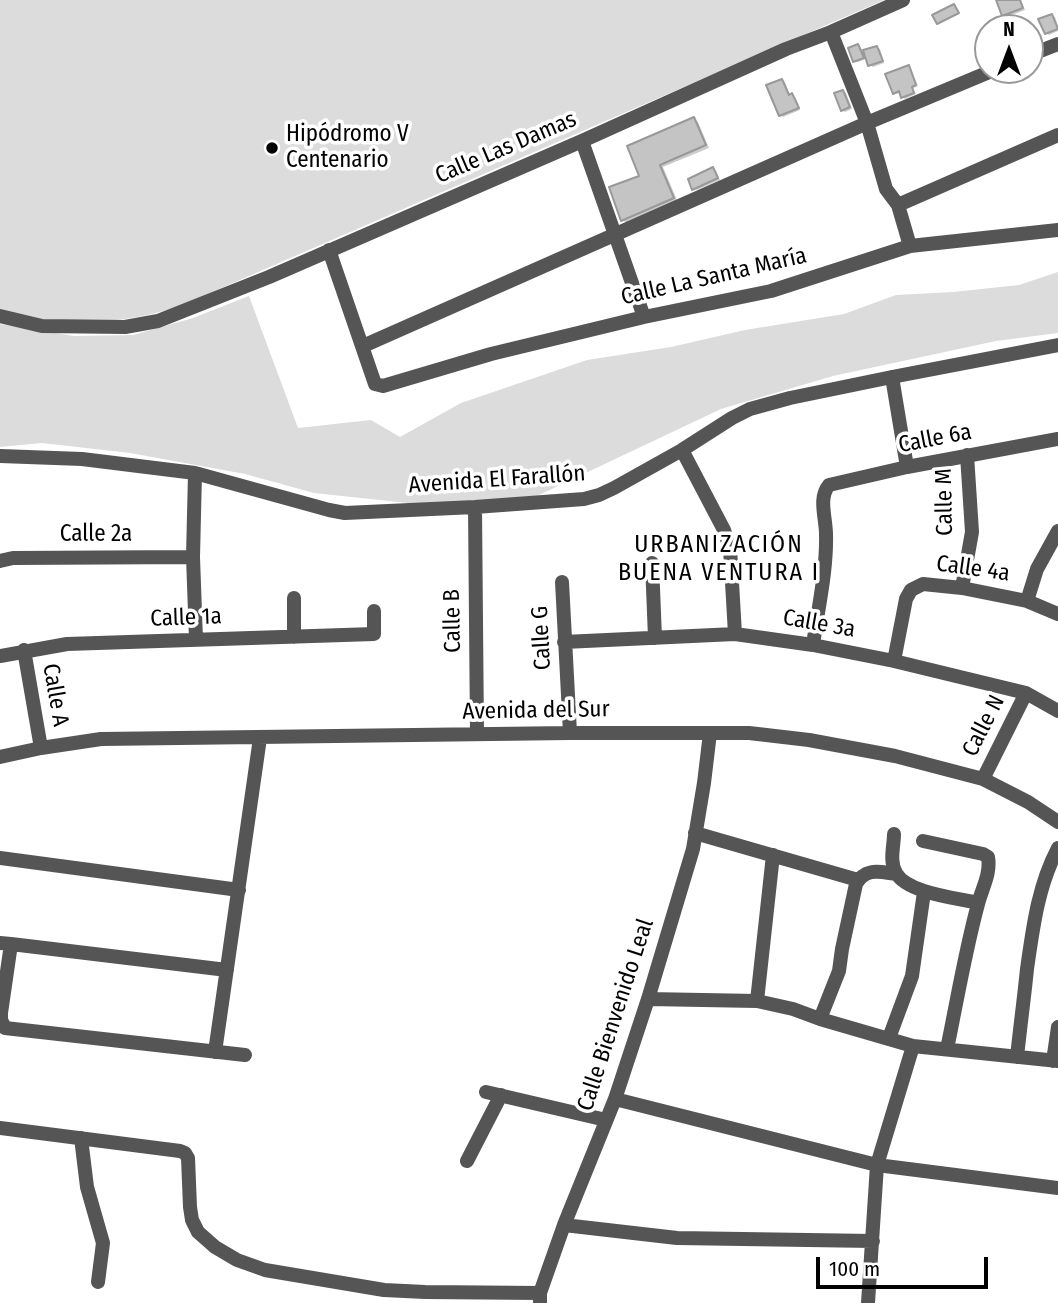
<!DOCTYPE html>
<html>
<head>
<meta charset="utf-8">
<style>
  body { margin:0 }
  #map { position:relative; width:1058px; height:1303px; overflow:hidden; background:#fff; font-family:"Fira Sans Condensed",sans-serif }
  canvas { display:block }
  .north { position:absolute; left:974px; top:14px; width:70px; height:70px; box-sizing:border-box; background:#fff; border:2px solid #999; border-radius:50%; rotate:0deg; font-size:19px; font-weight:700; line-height:28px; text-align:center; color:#000 }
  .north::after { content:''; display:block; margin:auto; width:24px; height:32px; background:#000; clip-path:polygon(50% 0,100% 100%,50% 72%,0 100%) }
  .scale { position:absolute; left:816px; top:1257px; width:172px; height:32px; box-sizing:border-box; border:4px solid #000; border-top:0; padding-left:9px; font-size:21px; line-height:24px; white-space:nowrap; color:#000; -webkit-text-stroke:5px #fff; paint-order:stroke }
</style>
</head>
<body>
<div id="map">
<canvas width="1058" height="1303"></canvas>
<div class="north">N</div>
<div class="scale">100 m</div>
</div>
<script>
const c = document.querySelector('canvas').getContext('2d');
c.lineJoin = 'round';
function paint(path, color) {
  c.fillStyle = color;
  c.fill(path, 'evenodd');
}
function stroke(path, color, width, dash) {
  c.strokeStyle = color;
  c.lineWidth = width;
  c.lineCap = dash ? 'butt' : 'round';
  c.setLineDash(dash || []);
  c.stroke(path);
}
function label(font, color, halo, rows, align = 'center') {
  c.font = font + ' "Fira Sans Condensed",sans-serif';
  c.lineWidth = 7;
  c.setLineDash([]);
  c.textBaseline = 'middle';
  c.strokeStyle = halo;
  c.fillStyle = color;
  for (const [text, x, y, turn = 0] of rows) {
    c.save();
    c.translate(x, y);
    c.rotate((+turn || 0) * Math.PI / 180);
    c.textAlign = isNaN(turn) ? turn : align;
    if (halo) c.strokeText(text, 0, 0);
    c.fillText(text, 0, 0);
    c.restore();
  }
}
const green = new Path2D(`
  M0 0H884L203 296C191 301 179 306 167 310 114 325 53 327 0 310Z
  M1058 272V333L996 341 833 376 721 409 520 504 455 508 314 493 245 474 130 453 42 443 0 447V324L74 336 133 335 193 318 249 296 298 428 371 420 400 437 461 403 587 360 671 347 745 330 844 314 896 295 953 292 1019 285Z`);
const shadow = new Path2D(`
  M998 0H1021L1025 10 1007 17 1004 15Z
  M1052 16 1055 17 1058 26V31L1049 35 1046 33Z
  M858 46 861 48 863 52 877 47 880 49 884 63 873 67 870 65 868 58 858 62 855 61Z
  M909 67 911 69 918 86 913 88 916 94 905 99 903 97 901 92 897 94 894 92Z
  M782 81 785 82 790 96 795 97 800 110 783 117 780 115Z
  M843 92 846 93 852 109 845 112 842 110Z
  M694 119 698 122 709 148 663 167 677 200 627 223 622 220 642 177Z
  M713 169 716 171 720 180 697 190 694 188Z`);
const building = new Path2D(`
  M996 0H1020L1023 8 1002 16Z
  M954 4 959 13 937 24 932 15Z
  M1052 14 1058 29 1045 34 1038 19Z
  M858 44 864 58 853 62 848 48Z
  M877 46 883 61 868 66 863 50Z
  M909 65 916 85 912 87 914 93 901 98 899 91 893 94 885 74Z
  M782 79 789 95 792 93 799 108 779 116 766 85Z
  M843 90 850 107 841 111 834 93Z
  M694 117 706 145 660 165 674 198 621 221 609 187 639 176 627 146Z
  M713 167 718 178 692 190 688 179Z`);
const minor = new Path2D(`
  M831 32 867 123 886 189 898 205 910 246
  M1030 55 1058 44
  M582 141 644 317
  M898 205 1058 135
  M329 250 375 384 383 386 491 354 644 317 771 291 910 246 1058 230
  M0 316 42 326 125 327 158 321 269 277 582 141 786 49 831 32 903 0
  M363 346 867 123 994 70
  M892 377 907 467
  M682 450 724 530 730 548 735 634
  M0 456 82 459 195 473 329 510 345 513 475 507 584 499 599 495 614 488 682 450 732 418 750 409 790 398 892 377 1058 345
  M195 473 193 557 196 640
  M475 507 477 734
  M0 561 13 558 193 557
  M652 563 655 638
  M562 582 570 733
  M962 588 972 532 967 455
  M294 598V637
  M1027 601 1037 569 1058 531
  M564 642 735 634 813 645 894 661 1026 693 1058 711
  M813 645C818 608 827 571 826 534 826 518 818 498 829 485L907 467 1058 439
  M24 650 41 748
  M0 656 67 644 374 634V611
  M894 661 906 599 911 590 923 584 962 588 1027 601 1058 614
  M0 757 41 748 101 739 570 733H749L809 740 895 756 983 779 1028 802 1058 822
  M983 779 1026 693
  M695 833 858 880
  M894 834C894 846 889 861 896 873 907 893 957 898 978 903
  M923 841 983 854 988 857C991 874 982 888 978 904 965 952 957 1001 947 1049
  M0 858 239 890
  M0 943 11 944 1 1013V1020L5 1028 245 1055
  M11 944 227 970
  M648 999 757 1001 793 1009 820 1019 913 1046 1058 1061
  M757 1001 773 855
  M820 1019 839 971 842 949 856 884C866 867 880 872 896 874
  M889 1038 912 976 924 892
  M215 1052 260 738
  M1017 1057C1020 1028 1024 999 1027 969 1033 927 1038 886 1058 848
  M1053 1061 1058 1027
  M486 1092 606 1120
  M615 1099 877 1165 1058 1188
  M0 1128 180 1151 185 1153 188 1158 190 1207 192 1220 198 1232 215 1247 237 1260 265 1270 384 1290 425 1292 540 1293
  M81 1138 87 1187 103 1243 98 1282
  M467 1161 501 1095
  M564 1225 677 1238 873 1241
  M540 1303V1293L564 1225 615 1099 648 999 693 849 704 783 710 733
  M868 1303 877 1165 913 1046`);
const markers = [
  [272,148,7,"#000"]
];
const poiNames = [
  ["Hipódromo V",286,135],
  ["Centenario",286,161]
];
const streetNames = [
  ["Calle Las Damas",506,148,-23],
  ["Calle La Santa María",714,277,-13],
  ["Calle 6a",935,439,-11],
  ["Avenida El Farallón",497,480,-4],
  ["Calle M",945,502,-91],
  ["Calle 2a",96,535],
  ["Calle 4a",973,569,8],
  ["Calle 1a",186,618,-2],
  ["Calle B",453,621,-91],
  ["Calle 3a",819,624,10],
  ["Calle G",542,638,-93],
  ["Calle A",55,695,80],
  ["Avenida del Sur",536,711,-1],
  ["Calle N",984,726,-63],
  ["Calle Bienvenido Leal",616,1015,-72]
];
const neighbourhoodNames = [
  ["URBANIZACIÓN",719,545],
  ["BUENA VENTURA I",719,573]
];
paint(green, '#dcdcdc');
paint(shadow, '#0003');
paint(building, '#c4c4c4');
stroke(building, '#999', 2);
stroke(minor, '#555', 14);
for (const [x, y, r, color] of markers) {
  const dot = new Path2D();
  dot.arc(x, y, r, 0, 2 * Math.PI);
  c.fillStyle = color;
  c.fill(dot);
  stroke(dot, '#fff', 2.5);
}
label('23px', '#000', '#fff', poiNames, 'left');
label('23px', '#000', '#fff', streetNames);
c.letterSpacing = '2px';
label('24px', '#000', '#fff', neighbourhoodNames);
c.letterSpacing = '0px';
</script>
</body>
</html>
